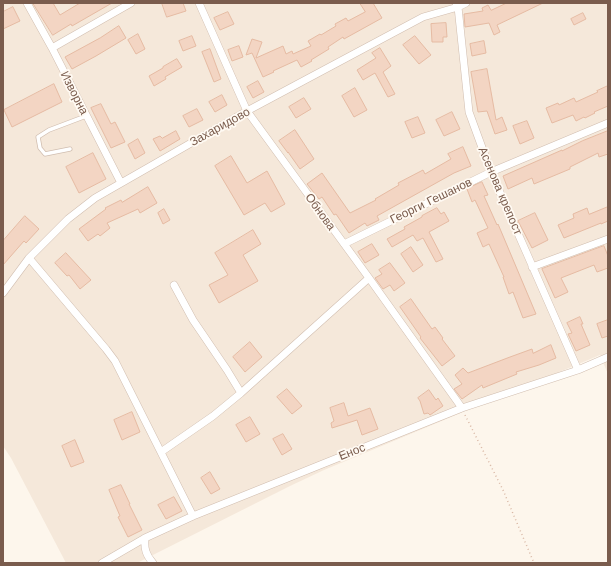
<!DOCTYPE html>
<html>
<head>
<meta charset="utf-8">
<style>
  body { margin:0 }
  #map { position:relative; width:611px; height:566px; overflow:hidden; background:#fdf6ec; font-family:"Work Sans",sans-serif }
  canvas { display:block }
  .frame { position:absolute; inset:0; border:4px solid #7a5c4d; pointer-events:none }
</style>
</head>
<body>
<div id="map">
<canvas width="611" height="566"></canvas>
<div class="frame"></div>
</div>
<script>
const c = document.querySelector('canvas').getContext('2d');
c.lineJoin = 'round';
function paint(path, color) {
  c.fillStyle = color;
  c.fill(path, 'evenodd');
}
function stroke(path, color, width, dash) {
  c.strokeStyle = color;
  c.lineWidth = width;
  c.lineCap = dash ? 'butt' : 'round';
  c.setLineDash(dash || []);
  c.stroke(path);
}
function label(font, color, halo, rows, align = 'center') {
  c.font = font + ' "Work Sans",sans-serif';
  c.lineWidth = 3.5;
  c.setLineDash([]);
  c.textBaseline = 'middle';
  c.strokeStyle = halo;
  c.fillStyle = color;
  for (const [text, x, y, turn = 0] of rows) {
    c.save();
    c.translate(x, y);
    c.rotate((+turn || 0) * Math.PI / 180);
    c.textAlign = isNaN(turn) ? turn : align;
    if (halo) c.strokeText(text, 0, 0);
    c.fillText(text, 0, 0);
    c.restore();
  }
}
const residential = new Path2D(`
  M3 3H608V374L600 355 324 470 290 486 137 563H66L11 458 3 446Z`);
const building = new Path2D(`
  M33 3H53L60 15 80 3H112L72 26 71 24 53 35Z
  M162 3H183L186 11 167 17Z
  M360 3H373L382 18 344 39 343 37 328 47 329 49 311 60 312 61 301 67 297 60 273 71 274 72 263 77 252 53 246 55 252 39 262 42 256 58 283 46 286 54 292 51 293 54 311 46 308 41 320 34 321 35 336 26 335 24 346 18 348 21 365 12Z
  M507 3H543L497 25 500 32 494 35 489 23 465 27 464 14 483 11 482 8 488 5 491 10Z
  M13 7 20 21 3 29V12Z
  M228 12 234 24 220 30 214 18Z
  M583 13 586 19 574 25 571 19Z
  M446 23 447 37H443V42H432L431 24Z
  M119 26 126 38 96 56 72 69 65 57 100 38Z
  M138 34 145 49 136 54 128 40Z
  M192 36 196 46 183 51 179 41Z
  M415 36 431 55 419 64 403 45Z
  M484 41 486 53 472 56 470 44Z
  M239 46 243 57 232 61 228 50Z
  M380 48 391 66 383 72 395 94 388 97 375 73 363 80 357 70 376 58 372 53Z
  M210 49 221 79 214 82 202 52Z
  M177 59 182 67 165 77 166 79 154 86 149 76 163 68V67Z
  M487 69 496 120 502 117 507 130 495 134 487 111 478 112 471 72Z
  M258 81 264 92 253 98 247 87Z
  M54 84 62 102 12 127 4 110Z
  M608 86V106L594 112 595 113 585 118 584 117 576 121 573 115 552 123 546 108 558 103 559 105 574 98 576 102 598 92 597 91Z
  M355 88 367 110 354 117 342 96Z
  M222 95 227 105 215 112 209 102Z
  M304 98 311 109 296 118 289 107Z
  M101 104 111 124 115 122 125 142 111 148 91 108Z
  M197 109 203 120 189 127 183 116Z
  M452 112 460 129 444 136 436 120Z
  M418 117 425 133 412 138 405 122Z
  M527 121 534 138 520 144 513 126Z
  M295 130 314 159 300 169 288 152V153L279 141Z
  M176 131 180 139 160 151 153 139 160 136 162 138Z
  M608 131V154L599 157 598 153 570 167V169L534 184 532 178 508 189 503 176 562 150V151L582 141Z
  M138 139 145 153 135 159 128 145Z
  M463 147 471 166 454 173 377 216 379 220 367 226 365 223 349 233 336 214 334 215 322 197 319 199 307 184 322 173 350 213 376 200 375 199 399 185 398 183 423 170 425 174 451 159 448 154Z
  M93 153 106 179 79 193 66 167Z
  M231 156 247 183 267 171 285 204 271 212 265 203 244 215 215 166Z
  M482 182 488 195 484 196 497 225 498 224 536 314 523 318 513 292 509 294 503 277H504L489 244 483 247 477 233 488 228 475 200 472 202 467 189Z
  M148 187 157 203 140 213 138 209 107 223 110 228 100 236 98 234 88 241 79 229 106 209 105 208 121 200 122 202Z
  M608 207V221L601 224V223L564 238 558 225 574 218 573 214 587 208 589 214Z
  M437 208 441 214 444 212 449 221 429 232 443 259 436 262 423 238 417 241 413 235 392 247 387 239 405 229 404 227 422 217V216Z
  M164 209 170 220 163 224 158 213Z
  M535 213 548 240 532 248 518 221Z
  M25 216 39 229 26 243 24 241 3 265V241Z
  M253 230 261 244 243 255 258 281 219 303 209 285 228 275 215 253Z
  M372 244 379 255 365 263 358 252Z
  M604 246 608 256V268L597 272 594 265 561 278 568 292 555 298 542 269Z
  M411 247 423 265 413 272 401 254Z
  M66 253 91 280 80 289 69 275 67 276 55 263Z
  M390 263 405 283 394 291 390 285 383 289 375 278 382 274 379 270Z
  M411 299 432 329 435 327 443 338 442 339 455 356 442 366 420 338 421 337 400 307Z
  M580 317 583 324H581L590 345 576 351 568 334 572 333 567 323Z
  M608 320V336L602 338 597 324Z
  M250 342 262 357 245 372 233 357Z
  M551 345 556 358 539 365 516 372 517 374 483 388 482 385 462 399 454 389 462 384 455 375 463 368 468 373 510 357 532 349 533 353Z
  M287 389 302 406 292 414 277 397Z
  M429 390 436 400 438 398 443 406 430 415 428 413 424 414 420 401 418 398Z
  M344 403 348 416 370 408 378 429 362 435 357 420 332 428 331 423 334 421 330 408Z
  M132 412 140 432 122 440 114 420Z
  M250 417 260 434 246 442 236 425Z
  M283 434 292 449 282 455 273 439Z
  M75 440 84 462 71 467 62 446Z
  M210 472 220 489 211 494 201 478Z
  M121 485 130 504H129L142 530 128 537 118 517 120 516 109 490Z
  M174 497 182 511 166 519 158 505Z`);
const path = new Path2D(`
  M465 415 503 490 534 563`);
const service = new Path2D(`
  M70 149 45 154 40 148 38 137 49 130 86 116`);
const minor = new Path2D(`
  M27 3 52 48 121 183
  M199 3 247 111 369 278 462 408
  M456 3 458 7 469 112 491 172 578 370
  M52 48 131 3
  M344 244 491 172 608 123
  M29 258 106 349 115 361 193 516
  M532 267 608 239
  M174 285 193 320 227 370 241 393
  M3 293 29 258 68 219 95 198 247 111 423 17 458 7 466 3
  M161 452 213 416 241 393 369 278
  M145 538C144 549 146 555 153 563
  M102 563 145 538 193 516 462 408 578 370 608 357`);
const streetNames = [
  ["Изворна",74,93,63],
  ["Захаридово",220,127,-29],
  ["Асенова крепост",500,191,67],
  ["Георги Гешанов",431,201,-26],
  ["Обнова",320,212,54],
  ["Енос",352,452,-22]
];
paint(residential, '#f5e8da');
paint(building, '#f3d5c3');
stroke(building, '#e6bba3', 1);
stroke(service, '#d1beb0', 5);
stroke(minor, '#d1beb0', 8);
stroke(path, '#d9b8a5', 1.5, [1, 3]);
stroke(service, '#fff', 3.5);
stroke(minor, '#fff', 7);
label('12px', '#7a5c4d', '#fffaf3', streetNames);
</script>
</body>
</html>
